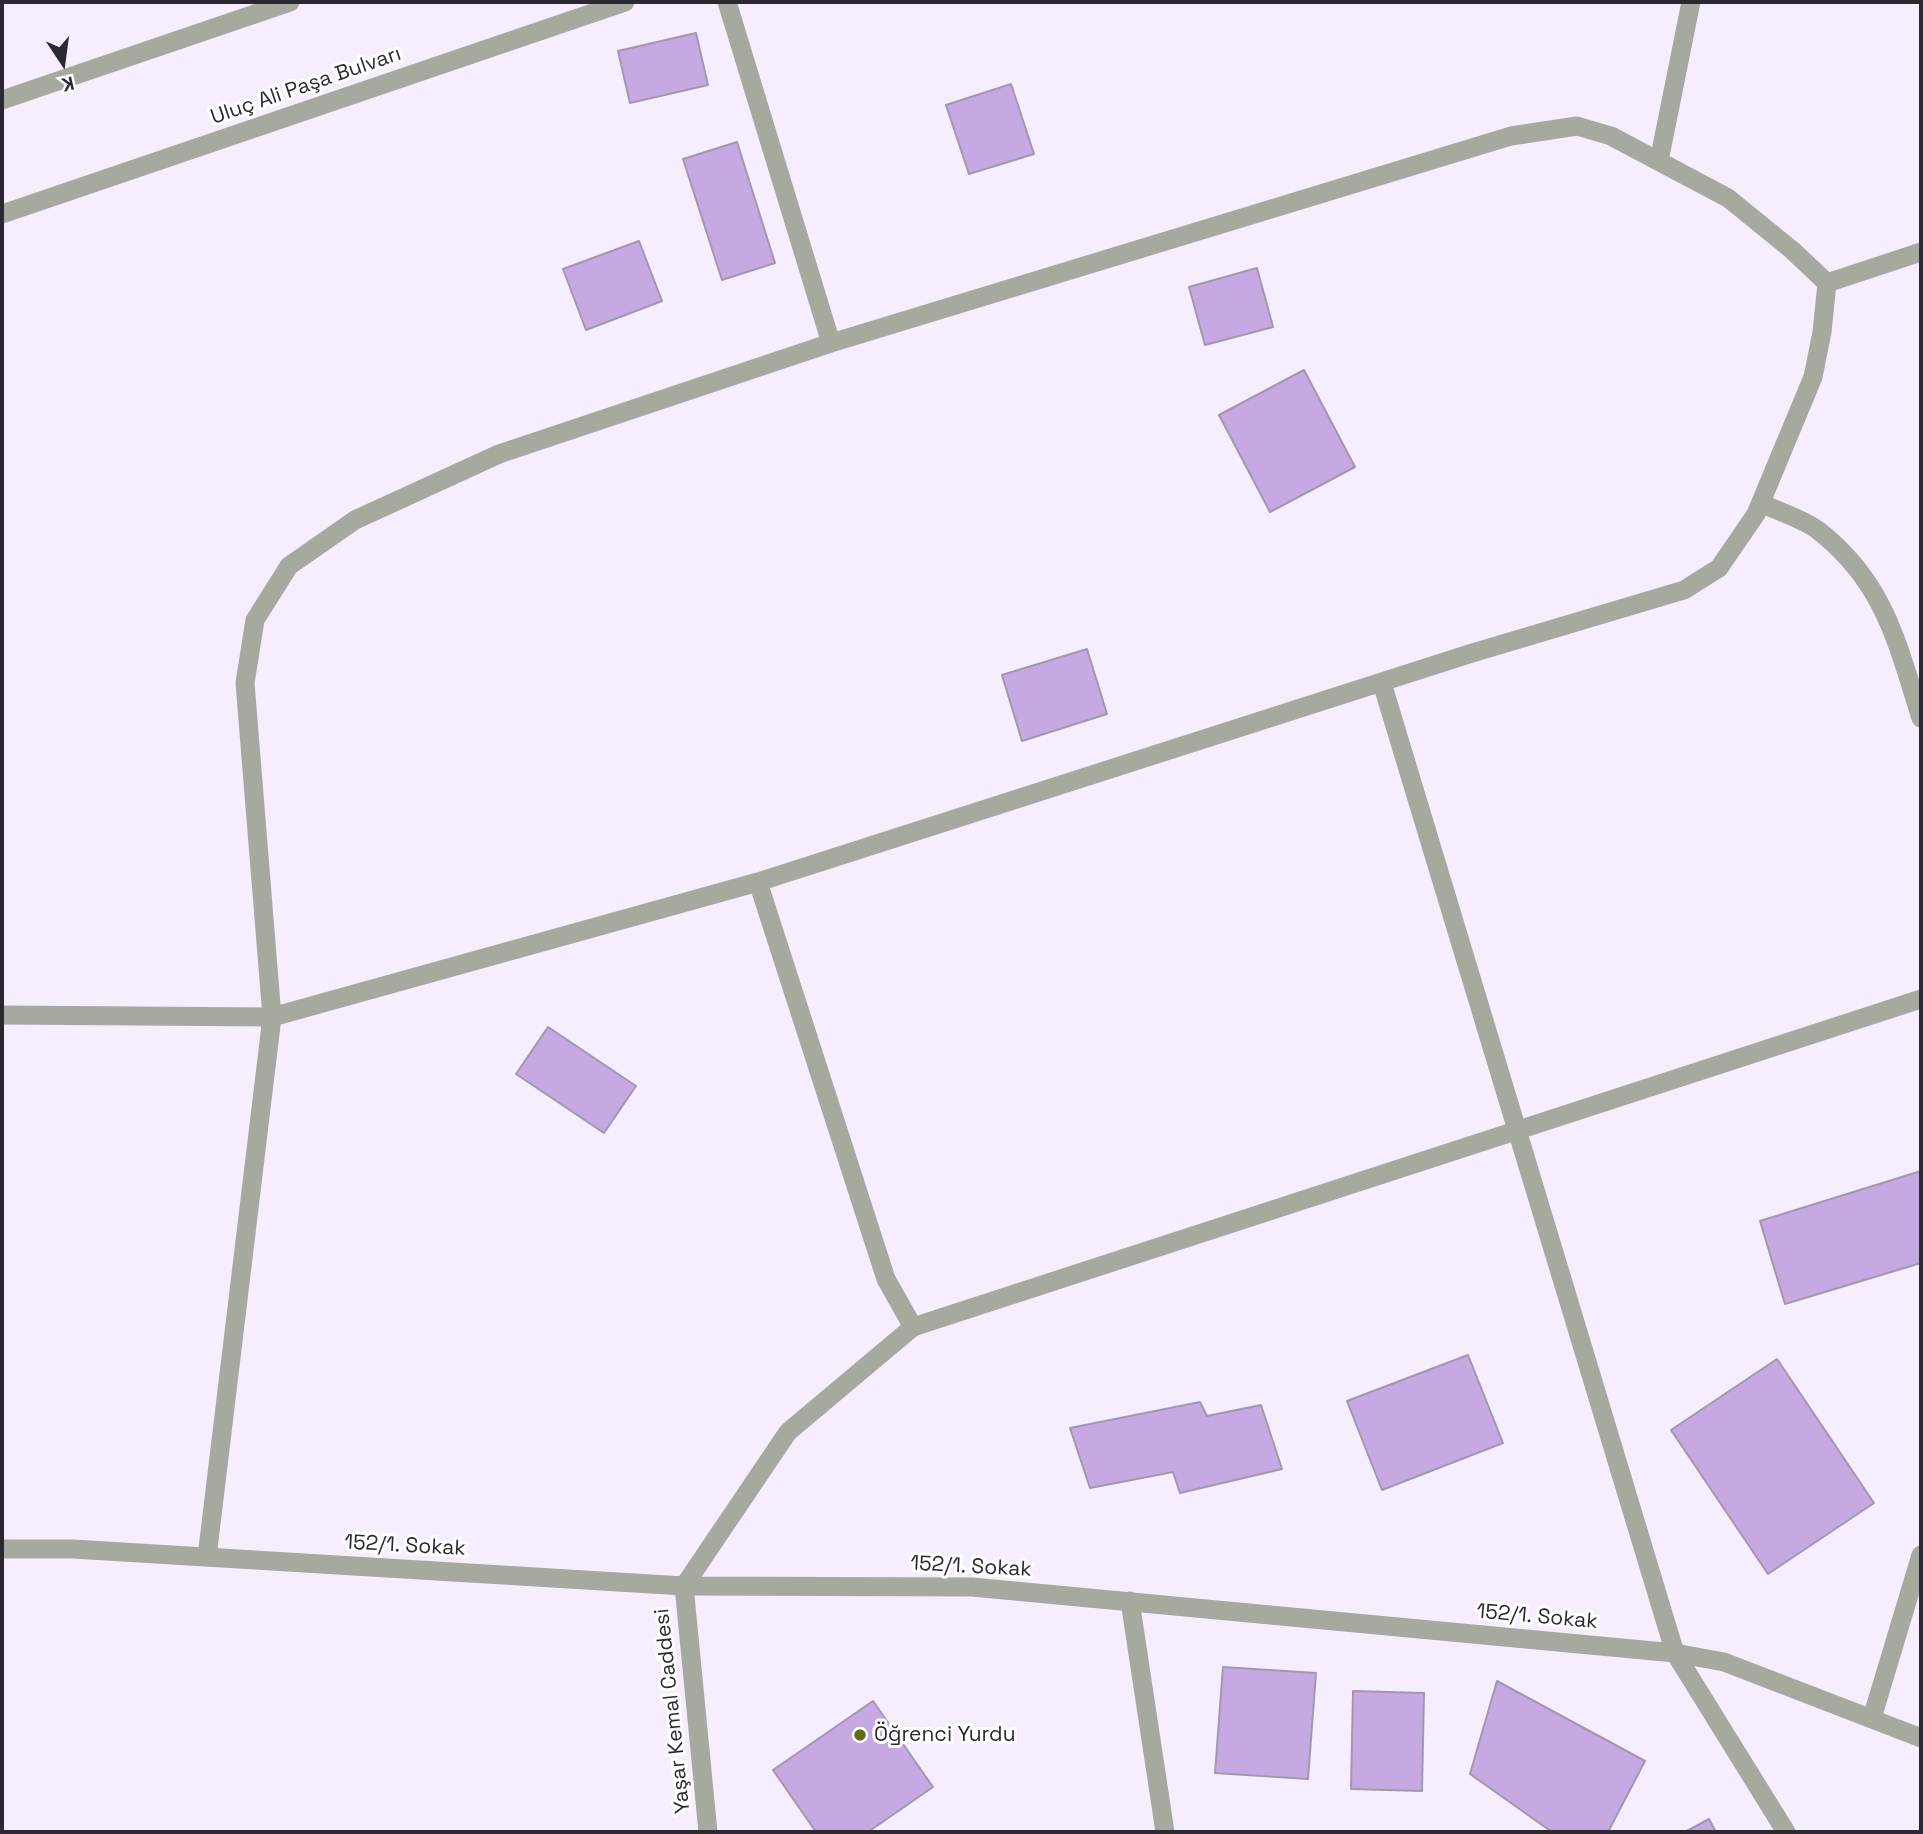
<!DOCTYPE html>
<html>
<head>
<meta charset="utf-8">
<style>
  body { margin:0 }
  #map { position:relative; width:1923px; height:1834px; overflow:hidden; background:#f6eefe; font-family:"Space Grotesk",sans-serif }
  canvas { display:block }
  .frame { position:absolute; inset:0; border:4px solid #2c2831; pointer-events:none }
  .north { position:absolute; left:28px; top:28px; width:70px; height:70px; -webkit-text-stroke:5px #fff; paint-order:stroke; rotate:167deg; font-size:19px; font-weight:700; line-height:28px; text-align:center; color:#2c2831 }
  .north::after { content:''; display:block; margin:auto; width:24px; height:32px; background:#2c2831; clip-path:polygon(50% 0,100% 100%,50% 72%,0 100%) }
</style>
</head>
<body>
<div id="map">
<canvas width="1923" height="1834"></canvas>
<div class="frame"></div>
<div class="north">K</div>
</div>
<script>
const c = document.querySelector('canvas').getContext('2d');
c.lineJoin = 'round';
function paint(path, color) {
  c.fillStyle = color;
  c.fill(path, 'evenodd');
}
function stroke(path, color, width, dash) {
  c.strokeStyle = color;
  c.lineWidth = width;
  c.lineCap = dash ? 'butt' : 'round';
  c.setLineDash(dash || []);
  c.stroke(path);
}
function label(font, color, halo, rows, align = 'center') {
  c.font = font + ' "Space Grotesk",sans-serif';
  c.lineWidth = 6;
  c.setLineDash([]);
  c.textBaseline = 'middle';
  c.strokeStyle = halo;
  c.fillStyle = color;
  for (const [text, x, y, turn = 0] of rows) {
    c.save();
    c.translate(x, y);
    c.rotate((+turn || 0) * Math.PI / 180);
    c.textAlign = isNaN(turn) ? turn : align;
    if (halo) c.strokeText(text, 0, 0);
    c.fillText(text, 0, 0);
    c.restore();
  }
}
const building = new Path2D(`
  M696 33 708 85 630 103 618 51Z
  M1011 84 1034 154 969 174 946 105Z
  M737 142 775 263 722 280 683 159Z
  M639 241 662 301 586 330 563 269Z
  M1257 268 1273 327 1205 345 1189 287Z
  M1304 370 1355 467 1270 512 1219 415Z
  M1087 649 1107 714 1022 741 1002 675Z
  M548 1027 636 1086 604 1133 516 1074Z
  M1921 1171V1263L1785 1304 1760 1221Z
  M1468 1355 1503 1443 1382 1490 1347 1401Z
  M1777 1359 1874 1503 1768 1574 1671 1430Z
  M1200 1402 1207 1416 1261 1405 1282 1469 1180 1493 1173 1472 1090 1488 1070 1428Z
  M1223 1667 1316 1673 1308 1779 1215 1773Z
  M1497 1681 1645 1761 1608 1832H1552L1470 1774Z
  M1353 1691 1424 1693 1422 1791 1351 1789Z
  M873 1701 933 1787 868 1832H816L773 1770Z
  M1709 1819 1716 1832H1685Z`);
const minor = new Path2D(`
  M727 2 831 343
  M1659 161 1691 2
  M1827 283 1921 252
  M1761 503C1779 512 1804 519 1819 531 1885 583 1897 643 1921 718
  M1382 683 1675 1653 1786 1832
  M758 882 886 1279 913 1327
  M2 1015 272 1017 758 882 1469 654 1684 590 1719 568 1756 514 1813 377 1822 332 1827 283
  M2 1549H73L684 1586 972 1587 1675 1653 1724 1662 1921 1738
  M207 1557 272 1017 245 683 255 620 289 566 355 520 499 454 831 343 1511 136 1577 126 1611 136 1728 198 1792 250 1827 283
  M1130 1601 1165 1832
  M1872 1718 1921 1555`);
const tertiary = new Path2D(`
  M2 100 290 2
  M2 214 625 2
  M708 1832 684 1586 788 1432 913 1327 1921 999`);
const markers = [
  [860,1735,7,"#616c13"]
];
const streetNames = [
  ["Uluç Ali Paşa Bulvarı",306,86,-19],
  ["152/1. Sokak",405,1546,3],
  ["152/1. Sokak",971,1567,3],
  ["152/1. Sokak",1537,1617,5],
  ["Yaşar Kemal Caddesi",673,1711,-96]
];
const poiNames = [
  ["Öğrenci Yurdu",874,1735]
];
paint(building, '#c6a9e3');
stroke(building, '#a297ae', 2);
stroke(minor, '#a6a99d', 19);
stroke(tertiary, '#a6a99d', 19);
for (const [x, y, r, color] of markers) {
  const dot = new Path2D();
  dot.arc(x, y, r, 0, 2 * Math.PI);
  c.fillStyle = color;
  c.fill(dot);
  stroke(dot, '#fff', 2.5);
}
label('21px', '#2c2831', '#fff', streetNames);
label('21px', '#2c2831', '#fff', poiNames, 'left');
</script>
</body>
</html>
